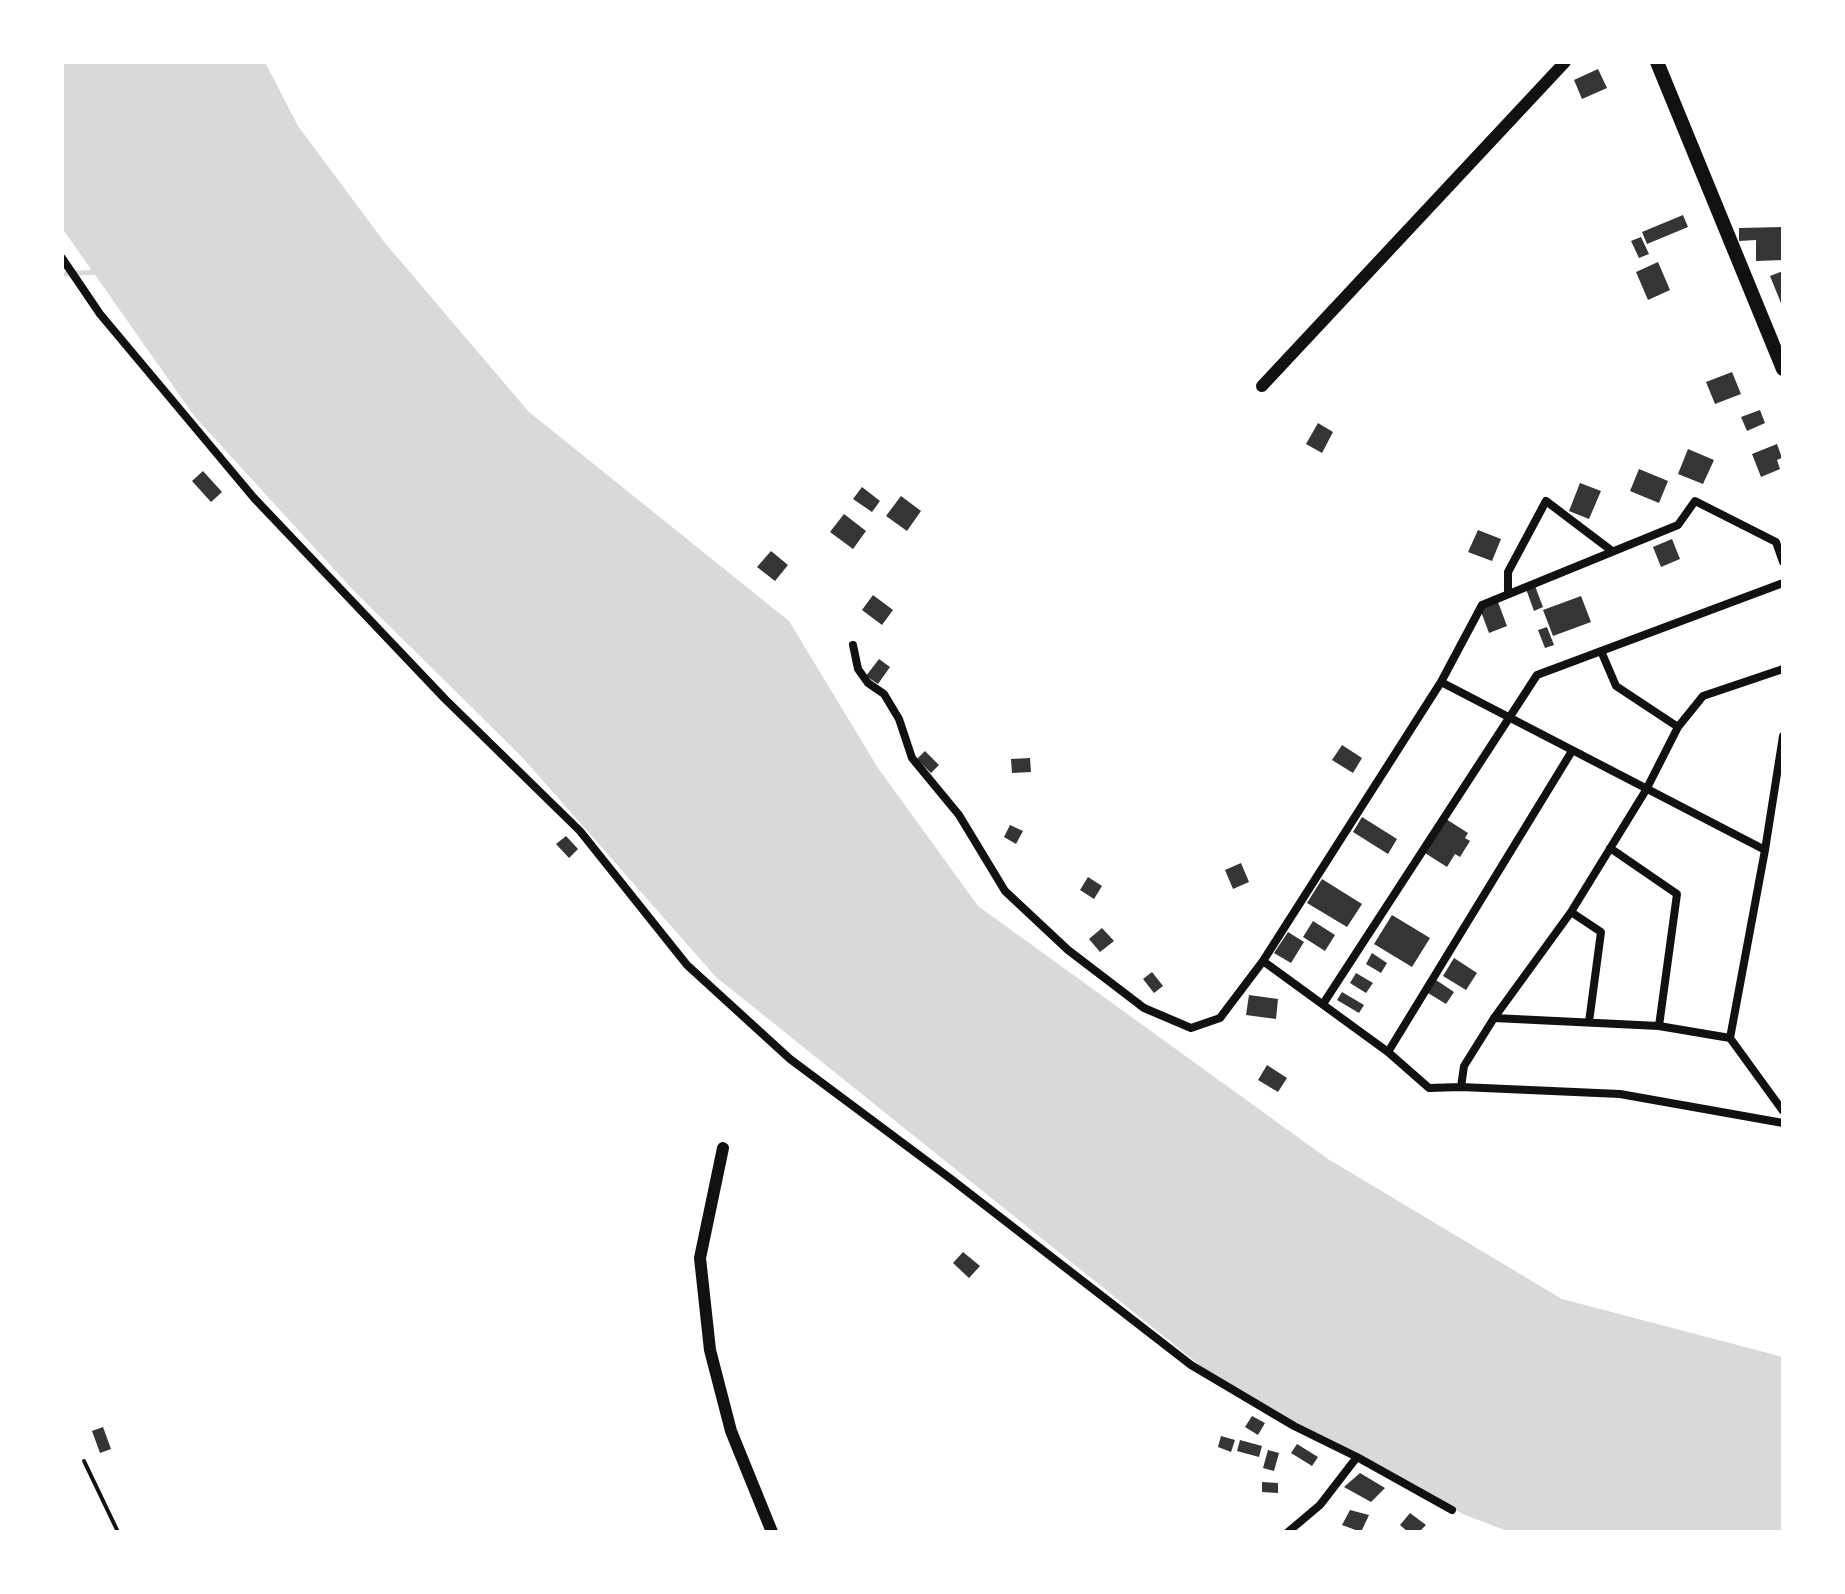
<!DOCTYPE html>
<html>
<head>
<meta charset="utf-8">
<style>
  body { margin:0 }
  #map { position:relative; width:1845px; height:1594px; overflow:hidden; background:#fff; font-family:Helvetica,sans-serif }
  canvas { display:block }
  .frame { position:absolute; inset:0; border:64px solid #fff; pointer-events:none }
</style>
</head>
<body>
<div id="map">
<canvas width="1845" height="1594"></canvas>
<div class="frame"></div>
</div>
<script>
const c = document.querySelector('canvas').getContext('2d');
c.lineJoin = 'round';
function paint(path, color) {
  c.fillStyle = color;
  c.fill(path, 'evenodd');
}
function stroke(path, color, width, dash) {
  c.strokeStyle = color;
  c.lineWidth = width;
  c.lineCap = dash ? 'butt' : 'round';
  c.setLineDash(dash || []);
  c.stroke(path);
}
const water = new Path2D(`
  M62 62H265L298 126 385 243 529 412 789 621 878 768 978 906 1328 1159 1562 1299 1783 1357V1532H1510L1465 1515 1276 1412 1207 1371 716 977 522 757 354 591 195 417 62 228Z`);
const stream = new Path2D(`
  M62 274 97 272`);
const building = new Path2D(`
  M1598 69 1607 88 1582 99 1574 80Z
  M1683 215 1688 227 1647 244 1642 232Z
  M1783 227V260L1756 261V240L1739 241V228Z
  M1641 237 1649 254 1639 258 1631 241Z
  M1658 262 1670 290 1648 300 1636 272Z
  M1783 271V308L1770 276Z
  M1732 372 1741 394 1715 404 1706 382Z
  M1760 410 1765 423 1747 431 1741 417Z
  M1318 423 1333 432 1322 453 1306 444Z
  M1777 444 1782 458 1777 460 1780 469 1761 477 1752 454Z
  M1688 449 1714 460 1703 484 1678 474Z
  M1639 469 1668 481 1659 503 1630 491Z
  M203 471 222 492 211 502 192 481Z
  M1580 483 1601 491 1589 519 1569 511Z
  M862 487 880 501 872 512 853 499Z
  M901 496 921 511 907 531 886 516Z
  M844 514 866 531 853 549 830 532Z
  M1478 530 1501 539 1492 561 1468 552Z
  M1672 539 1680 559 1661 567 1653 547Z
  M771 551 788 565 775 581 757 567Z
  M1535 586 1543 607 1534 611 1526 589Z
  M873 595 893 610 882 625 862 610Z
  M1581 596 1591 622 1553 636 1543 610Z
  M1498 602 1507 626 1489 633 1480 609Z
  M1547 627 1554 645 1545 648 1538 630Z
  M879 659 890 667 878 684 866 676Z
  M1342 745 1362 758 1353 773 1332 760Z
  M925 751 939 765 931 773 917 759Z
  M1030 758 1031 772 1012 773 1011 759Z
  M1362 817 1397 839 1388 854 1353 832Z
  M1446 819 1468 833 1465 838 1470 841 1460 857 1455 854 1447 867 1425 853Z
  M1010 825 1023 831 1016 844 1004 837Z
  M566 836 578 849 569 858 556 844Z
  M1241 863 1249 882 1233 889 1225 870Z
  M1088 877 1102 886 1094 899 1080 890Z
  M1322 879 1362 904 1347 927 1307 903Z
  M1392 915 1430 938 1412 967 1374 944Z
  M1313 921 1335 935 1325 951 1303 937Z
  M1102 928 1114 941 1100 952 1089 939Z
  M1288 932 1304 942 1291 963 1274 953Z
  M1372 953 1387 963 1381 973 1366 964Z
  M1454 958 1477 973 1466 990 1443 976Z
  M1152 972 1163 986 1154 993 1143 979Z
  M1356 973 1373 983 1366 993 1350 983Z
  M1436 980 1454 992 1446 1004 1428 993Z
  M1342 992 1364 1005 1359 1013 1337 1000Z
  M1249 995 1278 999 1276 1019 1246 1015Z
  M1267 1065 1287 1078 1278 1092 1258 1080Z
  M963 1252 980 1266 969 1278 953 1263Z
  M1252 1416 1265 1423 1258 1435 1245 1427Z
  M103 1427 111 1449 100 1453 92 1431Z
  M1221 1436 1235 1440 1231 1452 1218 1447Z
  M1240 1440 1262 1446 1259 1457 1237 1451Z
  M1297 1444 1318 1457 1312 1466 1291 1453Z
  M1268 1450 1279 1453 1274 1471 1263 1468Z
  M1360 1473 1385 1488 1371 1502 1344 1487Z
  M1262 1482 1278 1483V1493L1262 1492Z
  M1350 1510 1369 1515 1361 1532 1342 1525Z
  M1410 1513 1426 1525 1419 1532H1408L1400 1525Z`);
const service = new Path2D(`
  M84 1461 118 1532`);
const minor = new Path2D(`
  M62 258 100 314 254 498 445 699 580 831 687 965 790 1059 951 1179 1191 1365 1294 1426 1357 1457 1320 1505 1288 1532
  M1508 593V572L1546 501 1612 551
  M853 645 858 669 868 683 884 694 899 719 912 758 959 815 1005 891 1068 950 1144 1008 1191 1028 1220 1018 1263 961
  M1601 651 1616 686 1678 727
  M1441 682 1765 850
  M1572 751 1388 1052 1263 961 1441 682 1482 605 1678 525 1695 501 1776 542 1783 562
  M1610 848 1677 894 1659 1026
  M1571 912 1601 932 1589 1022
  M1323 1004 1537 675 1783 583
  M1494 1018 1659 1026 1730 1038 1783 1111
  M1730 1038 1765 850 1783 736
  M1388 1052 1429 1088 1461 1087 1620 1094 1783 1123
  M1461 1087 1464 1066 1494 1018 1571 912 1646 790 1678 727 1703 696 1783 669
  M1357 1457 1452 1510`);
const secondary = new Path2D(`
  M1262 386 1565 62
  M723 1148 700 1258 710 1350 731 1431 772 1532`);
const primary = new Path2D(`
  M1657 62 1783 369`);
paint(water, '#d9d9d9');
stroke(stream, '#d9d9d9', 5);
paint(building, '#353535');
stroke(service, '#111', 4);
stroke(minor, '#111', 8);
stroke(secondary, '#111', 12);
stroke(primary, '#111', 14);
</script>
</body>
</html>
